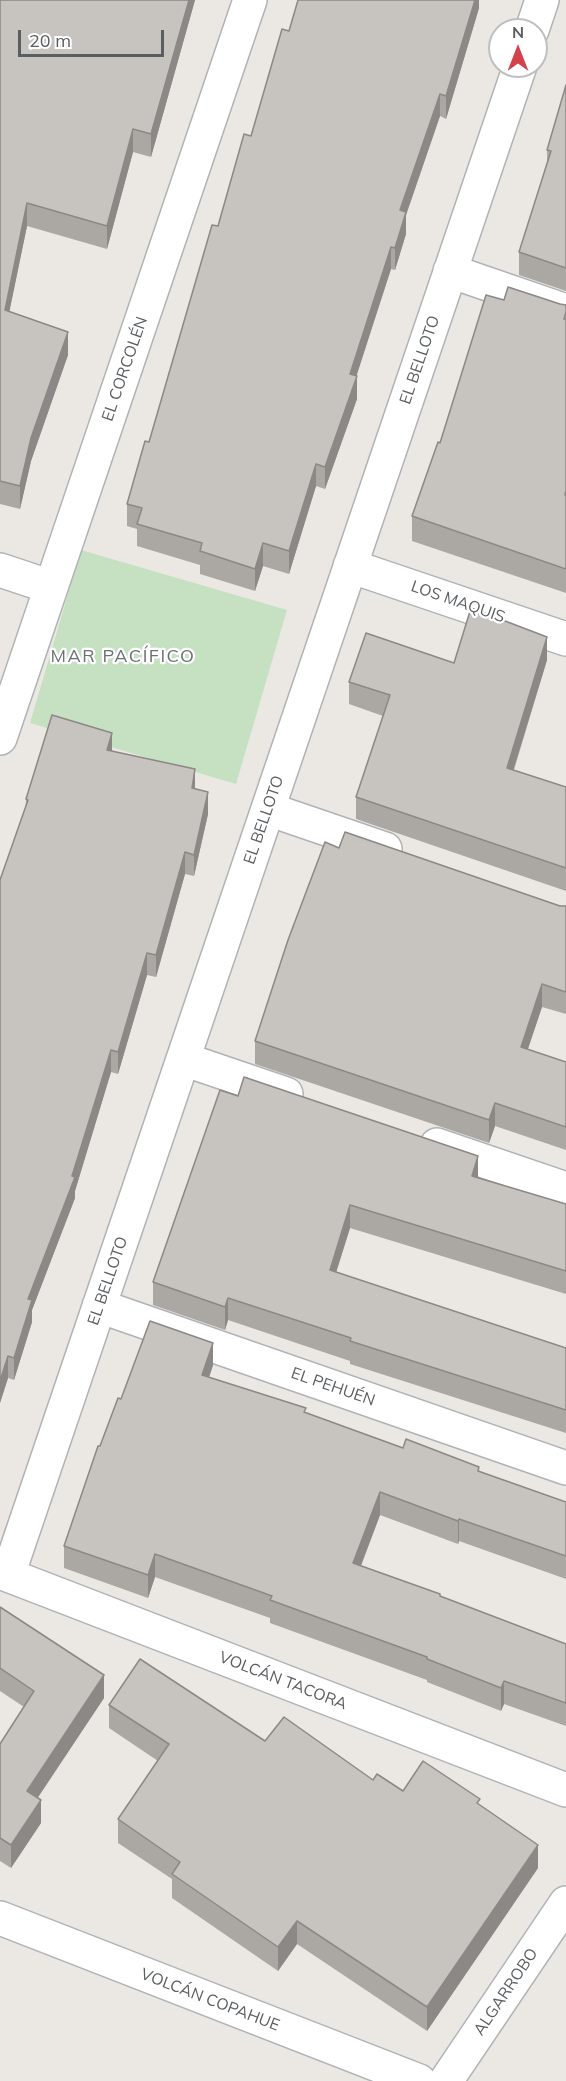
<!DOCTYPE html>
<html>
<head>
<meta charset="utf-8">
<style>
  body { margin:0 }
  #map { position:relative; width:566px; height:2081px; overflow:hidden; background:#ebe8e3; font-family:Mulish,sans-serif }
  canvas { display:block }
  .north { position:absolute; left:488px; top:18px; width:60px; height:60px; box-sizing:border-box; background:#fff; border:2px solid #bdbfc0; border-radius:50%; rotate:0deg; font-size:16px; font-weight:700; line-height:24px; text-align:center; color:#5b5e61 }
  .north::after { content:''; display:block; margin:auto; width:21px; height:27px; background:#d2424a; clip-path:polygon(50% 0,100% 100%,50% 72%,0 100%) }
  .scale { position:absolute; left:18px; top:30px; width:146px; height:27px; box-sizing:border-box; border:3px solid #5b5e61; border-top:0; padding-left:8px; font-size:18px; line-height:21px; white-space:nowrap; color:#5b5e61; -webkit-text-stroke:4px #fff; paint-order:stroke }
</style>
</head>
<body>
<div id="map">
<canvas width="566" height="2081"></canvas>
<div class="north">N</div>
<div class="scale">20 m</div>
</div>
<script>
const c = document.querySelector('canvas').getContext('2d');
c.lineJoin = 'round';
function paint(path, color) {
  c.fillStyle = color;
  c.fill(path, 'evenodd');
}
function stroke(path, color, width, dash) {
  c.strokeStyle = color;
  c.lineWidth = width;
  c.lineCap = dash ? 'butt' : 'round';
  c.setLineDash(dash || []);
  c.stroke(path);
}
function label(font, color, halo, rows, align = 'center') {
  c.font = font + ' Mulish,sans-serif';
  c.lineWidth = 4.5;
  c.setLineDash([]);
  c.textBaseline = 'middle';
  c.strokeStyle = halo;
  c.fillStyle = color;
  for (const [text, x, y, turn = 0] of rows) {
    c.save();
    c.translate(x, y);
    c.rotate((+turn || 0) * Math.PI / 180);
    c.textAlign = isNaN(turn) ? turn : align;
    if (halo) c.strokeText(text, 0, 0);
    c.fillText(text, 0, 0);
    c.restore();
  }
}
const green = new Path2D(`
  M81 550 287 610 236 784 30 723Z`);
const street = new Path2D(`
  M532 30 542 0
  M450 271 566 311
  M350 566 566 639
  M0 570 51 587
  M0 738 250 0
  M268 809 385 849
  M183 1059 286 1094
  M437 1145 566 1189
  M99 1306 566 1468
  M0 1572 566 1790
  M8 1575 520 66
  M0 1918 419 2081
  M446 2081 566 1903`);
const wall = new Path2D(`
  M0 0H195L151 157 133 152 107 249 27 226 9 312 68 355 31 461 20 509 0 504Z
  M479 0V8L446 119 440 116 406 215V234L395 270 391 269 356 376 357 399 325 489 316 486 289 574 263 566 255 591 200 574V565L137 546V529L127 526V504L149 442 218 226 289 31Z
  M566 85V291L519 275V252L547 164V150Z
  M504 300 566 305V593L412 541V516Z
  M547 660 514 770 566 787V891L356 819V797L383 716 349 704V682L454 663Z
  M112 751 195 789 208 814 194 876 185 874 156 977 147 975 118 1074 111 1072 75 1191V1198L32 1310V1322L14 1380 8 1378 0 1403 26 799Z
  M339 848 560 906H566V1014L542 1007 528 1049 566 1062V1150L495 1126 489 1143 255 1064V1041Z
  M220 1090 478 1178 566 1204V1294L350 1228 336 1272 566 1348V1433L350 1364V1361L228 1320 225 1330 153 1305V1282Z
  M213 1365 209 1378 403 1448 479 1471 566 1502V1579L459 1541 458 1544 380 1515 361 1566 566 1644V1726L504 1704 501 1711 427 1682V1680L270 1623V1618L155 1577 148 1598 64 1568V1546L100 1446 121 1399Z
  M0 1607 104 1698 37 1798 41 1823 11 1868 0 1861V1744L24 1707 0 1691Z
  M109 1705 265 1741 403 1791 480 1805 538 1868 427 2031 297 1944 278 1971 172 1898V1879L118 1843V1819L158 1761 109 1728Z`);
const shadedWall = new Path2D(`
  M189 0H195L151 157V134Z
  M475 0H479V8L446 119V96Z
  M440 94V116L406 215V234L395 270V248L400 210Z
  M133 129V152L107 249V226Z
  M27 203V226L5 333V310Z
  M391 247V269L350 396V374Z
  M68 332V355L31 461 20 509V486L31 438Z
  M357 376V399L325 489V467Z
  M316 464V486L289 574V551Z
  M263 543V566L255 591V569Z
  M547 637V660L507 790V768Z
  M112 733V755L107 750Z
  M195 769V791L192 788Z
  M208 792V814L194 876V855Z
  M185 852V874L156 977V955Z
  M147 953V975L118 1074V1052Z
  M542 984V1007L521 1069V1047Z
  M111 1050V1072L75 1191V1198L32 1310V1322L14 1380V1358L28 1299 72 1176Z
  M495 1103V1126L489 1143V1120Z
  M478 1156V1179L472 1176Z
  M350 1205V1228L330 1292V1270Z
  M228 1298V1320L225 1330V1307Z
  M213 1343V1365L202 1398V1375Z
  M8 1356V1378L0 1403V1381Z
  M380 1492V1515L353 1586V1563Z
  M459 1519V1541L458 1544V1521Z
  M155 1554V1577L148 1598V1575Z
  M104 1675V1698L27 1814V1791Z
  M504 1681V1704L501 1711V1688Z
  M41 1800V1823L11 1868V1845Z
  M538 1845V1868L427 2031V2007Z
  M297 1921V1944L278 1971V1947Z`);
const building = new Path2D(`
  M0 0H189L151 134 133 129 107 226 27 203 5 310 68 332 31 438 20 486 0 481Z
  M298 0H475L446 96 440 94 400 210 406 212 395 248 391 247 350 374 357 376 325 467 316 464 289 551 263 543 255 569 200 551 202 543 137 524 142 508 127 504 145 441 149 442 212 225 218 226 244 134 251 136 282 29 289 31Z
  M566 85V268L519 252 551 151 547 150Z
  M508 287 560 304 566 305V312L564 319H566V490L565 495 566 496V569L412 516 438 442 440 443 486 295 504 300Z
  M471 608 547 637 507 768 566 787V868L356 797 390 695 349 682 366 633 454 663Z
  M52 715 112 733 107 750 195 769 192 788 208 792 194 855 185 852 156 955 147 953 118 1052 111 1050 72 1176 75 1177 28 1299 32 1300 14 1358 8 1356 0 1381V880L28 800 26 799Z
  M345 832 560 906H566V992L542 984 521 1047 566 1062V1127L495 1103 489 1120 255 1041 288 940 325 842 339 848Z
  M244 1077 478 1156 472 1176 566 1204V1271L350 1205 330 1270 566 1348V1410L350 1341 351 1338 228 1298 225 1307 153 1282 220 1090 238 1096Z
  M150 1321 213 1343 202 1375 306 1408 304 1412 403 1448 406 1439 479 1467 478 1471 566 1502V1556L459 1519 458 1521 380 1492 353 1563 440 1594V1596L566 1644V1703L504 1681 501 1688 427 1659V1657L270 1600 272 1596 155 1554 148 1575 64 1546 98 1446H100L118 1398 121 1399Z
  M0 1607 104 1675 27 1791 41 1800 11 1845 0 1838V1744L34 1691 0 1668Z
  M140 1659 265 1741 284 1717 373 1780 377 1774 403 1791 423 1761 480 1799 477 1803 538 1845 427 2007 297 1921 278 1947 172 1874 180 1862 118 1819 169 1744 109 1705Z`);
const streetNames = [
  ["EL BELLOTO",420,360,-71],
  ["EL CORCOLÉN",125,369,-71],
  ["LOS MAQUIS",458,602,19],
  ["EL BELLOTO",264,820,-71],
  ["EL BELLOTO",108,1281,-71],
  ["EL PEHUÉN",333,1387,19],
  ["VOLCÁN TACORA",283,1681,21],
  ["ALGARROBO",506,1992,-56],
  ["VOLCÁN COPAHUE",210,2000,21]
];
const neighbourhoodNames = [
  ["MAR PACÍFICO",123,657]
];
paint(green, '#c6e0c2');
stroke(street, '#b0b3b6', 36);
stroke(street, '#fff', 33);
paint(wall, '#aba8a4');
paint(shadedWall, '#8b8886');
paint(building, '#c7c3bf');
stroke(building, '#8b8886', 1.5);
label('16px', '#5b5e61', '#fff', streetNames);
c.letterSpacing = '1.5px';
label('18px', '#6c7073', '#fff', neighbourhoodNames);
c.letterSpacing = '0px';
</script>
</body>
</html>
